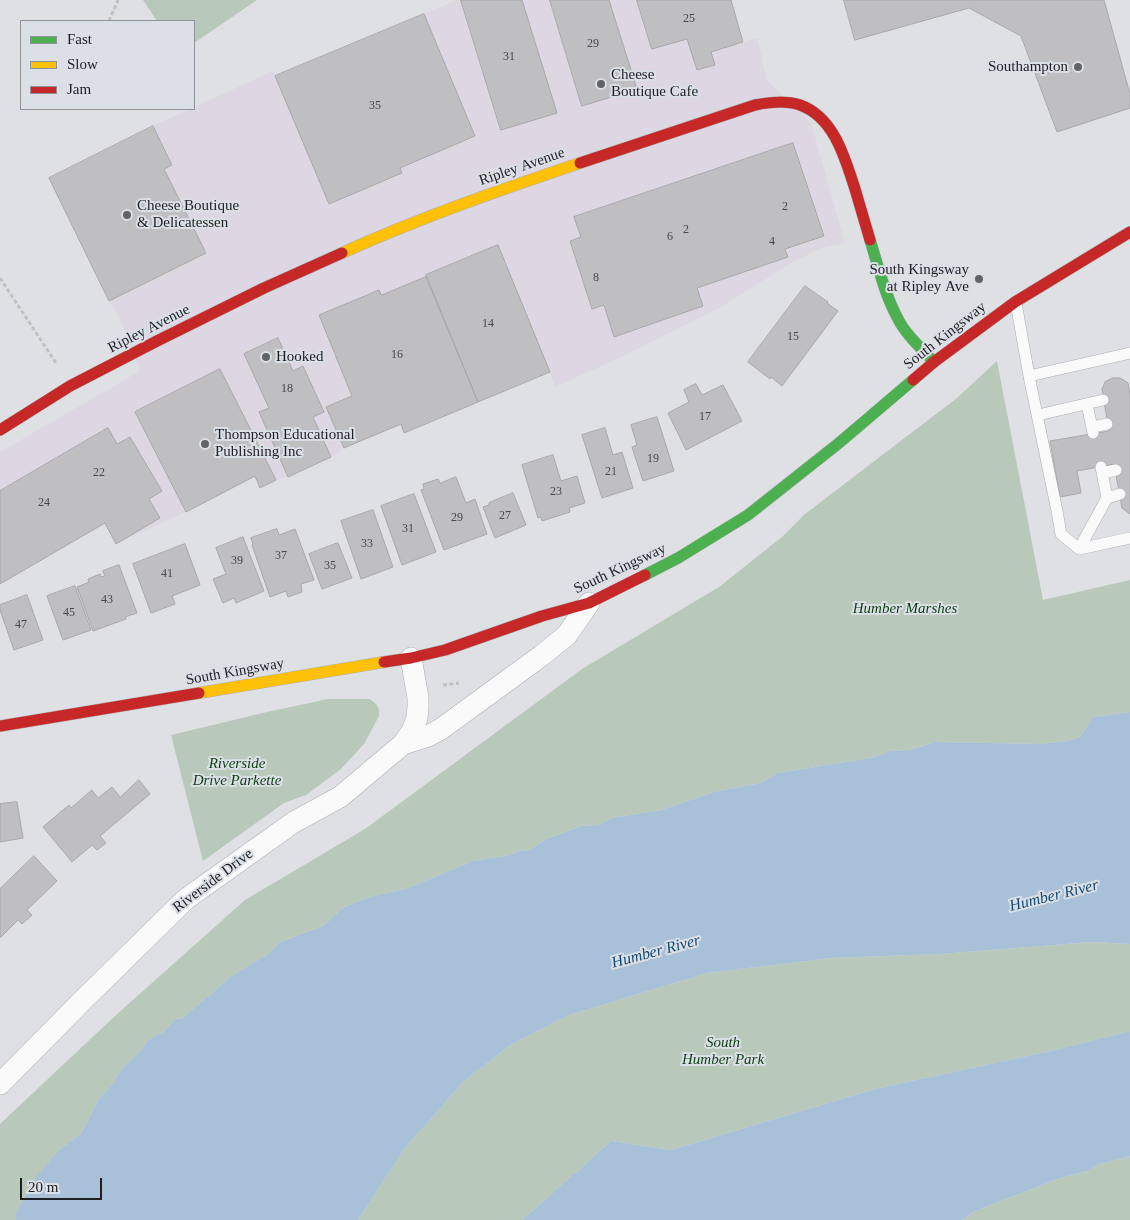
<!DOCTYPE html>
<html>
<head>
<meta charset="utf-8">
<style>
  body { margin:0 }
  #map { position:relative; width:1130px; height:1220px; overflow:hidden; background:#dee0e3; font-family:"Times New Roman",serif }
  canvas { display:block }
  .legend { position:absolute; left:20px; top:20px; width:175px; height:90px; box-sizing:border-box; background:#dbdfe6; border:1px solid #8f9298; margin:0; padding:6px 9px; list-style:none; font-size:15px; color:#1e1f22 }
  .legend li { display:flex; align-items:center; gap:10px; height:25px }
  .legend b { width:25px; border:1px solid #8f9298 }
  .scale { position:absolute; left:20px; top:1178px; width:82px; height:22px; box-sizing:border-box; border:2px solid #1e1f22; border-top:0; padding-left:6px; font-size:15px; line-height:18px; white-space:nowrap; color:#1e1f22; -webkit-text-stroke:4px #dbdfe6; paint-order:stroke }
</style>
</head>
<body>
<div id="map">
<canvas width="1130" height="1220"></canvas>
<ul class="legend">
<li><b style="height:6px;background:#4caf50"></b>Fast</li>
<li><b style="height:6px;background:#ffc107"></b>Slow</li>
<li><b style="height:6px;background:#c62828"></b>Jam</li>
</ul>
<div class="scale">20 m</div>
</div>
<script>
const c = document.querySelector('canvas').getContext('2d');
c.lineJoin = 'round';
function paint(path, color) {
  c.fillStyle = color;
  c.fill(path, 'evenodd');
}
function stroke(path, color, width, dash) {
  c.strokeStyle = color;
  c.lineWidth = width;
  c.lineCap = dash ? 'butt' : 'round';
  c.setLineDash(dash || []);
  c.stroke(path);
}
function label(font, color, halo, rows, align = 'center') {
  c.font = font + ' "Times New Roman",serif';
  c.lineWidth = 4;
  c.setLineDash([]);
  c.textBaseline = 'middle';
  c.strokeStyle = halo;
  c.fillStyle = color;
  for (const [text, x, y, turn = 0] of rows) {
    c.save();
    c.translate(x, y);
    c.rotate((+turn || 0) * Math.PI / 180);
    c.textAlign = isNaN(turn) ? turn : align;
    if (halo) c.strokeText(text, 0, 0);
    c.fillText(text, 0, 0);
    c.restore();
  }
}
const industrial = new Path2D(`
  M457 0H731L743 42 757 38 767 80 811 123 845 243 821 248 791 263 721 307 619 358 555 387 550 372 404 433 401 425 344 448 331 457 288 477 276 480 260 488 255 477 186 512 116 544 104 523 0 584V452L140 371 126 333 49 178 153 126 273 71 276 76Z`);
const green = new Path2D(`
  M143 0H257L194 43V21H157Z
  M997 361 1043 600 1130 580V712L1093 717 1080 737 1068 741 1040 744 935 742 910 750 890 751 871 758 778 773 761 783 714 792 661 810 612 818 598 825 581 826 544 840 528 851 520 850 510 855 473 861 408 888 370 897 344 907 323 926 278 943 270 953 230 977 183 1018 175 1019 165 1031 148 1040 140 1052 122 1068 115 1081 98 1100 81 1134 60 1149 16 1213V1220H0V1124L115 1016 245 900 365 829 582 669 719 587 783 536 805 514 957 398Z
  M328 699H370L377 705 379 710V716L364 744 341 769 306 795 284 803 203 861 171 735 267 712Z
  M1092 942 1130 944V1031L1055 1050 875 1089 671 1150 611 1141 522 1220H358L405 1148 464 1081 512 1044 566 1016 707 973 831 958 941 954Z
  M1130 1156V1220H962L975 1211 1060 1178 1088 1171 1099 1164Z`);
const water = new Path2D(`
  M1130 712V944L1092 942 941 954 831 958 707 973 566 1016 512 1044 464 1081 405 1148 358 1220H16V1213L38 1175 60 1149 81 1134 98 1100 115 1081 122 1068 140 1052 148 1040 165 1031 175 1019 183 1018 230 977 270 953 278 943 323 926 344 907 370 897 408 888 473 861 510 855 520 850 528 851 544 840 581 826 598 825 612 818 661 810 714 792 761 783 778 773 871 758 890 751 910 750 935 742 1040 744 1068 741 1080 737 1093 717Z
  M1130 1031V1156L1099 1164 1088 1171 1060 1178 975 1211 962 1220H522L611 1141 671 1150 875 1089 1055 1050Z`);
const building = new Path2D(`
  M461 0H522L557 113 501 130Z
  M550 0H609L637 89 582 106Z
  M637 0H731L743 42 711 52 715 65 697 70 687 39 652 49Z
  M844 0H1104L1130 94V108L1057 132 1021 36 969 8 855 40Z
  M424 14 475 136 400 168 402 173 329 204 275 76Z
  M153 126 172 165 164 169 206 253 109 301 49 178Z
  M793 143 824 236 785 249 788 257 697 288 703 306 614 337 604 305 592 309 570 241 581 237 574 217Z
  M498 245 550 372 478 402 426 275Z
  M426 277 478 402 404 433 401 424 344 448 326 407 352 396 319 315 379 290 381 295Z
  M805 286 828 302 827 303 838 311 782 386 771 377 770 379 748 362Z
  M278 338 293 371 303 366 324 412 313 417 331 457 288 477 259 412 269 408 244 354Z
  M220 369 276 480 260 488 255 476 186 512 135 412Z
  M1113 378H1120L1128 383 1130 395V514L1122 508 1114 464 1077 471 1081 493 1060 497 1050 441 1109 431 1102 389 1105 382Z
  M696 384 702 395 723 385 742 421 686 450 668 413 689 402 684 390Z
  M657 417 674 471 643 481 632 447 637 445 631 425Z
  M108 428 117 444 130 437 162 491 149 499 160 518 116 544 105 523 0 584V491Z
  M605 428 613 455 622 452 633 488 602 498 582 435Z
  M553 455 561 481 577 476 585 503 569 508 570 512 542 521 541 517 538 518 522 465Z
  M456 477 466 503 475 499 487 534 444 550 421 490 424 489 423 484 438 479 440 483Z
  M513 493 526 525 495 538 483 507 489 505V503Z
  M414 494 436 552 402 565 381 506Z
  M373 510 393 567 361 579 341 521Z
  M277 529 279 535 295 529 314 580 301 584 302 592 288 597 286 591 270 597 252 545 253 544 251 538Z
  M243 537 264 591 236 603 234 598 223 603 213 579 226 574 216 548Z
  M338 543 352 578 322 589 309 554Z
  M185 544 200 585 172 596 175 604 151 613 133 564Z
  M119 565 137 613 125 617 126 619 93 631 77 587 89 582 88 579 100 574 101 577 105 576 103 571Z
  M75 586 91 630 63 640 47 596Z
  M27 595 43 640 14 650 0 610V605Z
  M139 780 150 794 100 836 106 843 97 850 92 845 72 862 43 827 69 805 71 808 92 790 98 798 112 787 120 797Z
  M17 802 23 838 0 842V804Z
  M34 856 57 881 27 910 32 915 22 924 18 920 0 938V889Z`);
const path = new Path2D(`
  M109 21 118 0
  M0 278 56 363
  M443 685 459 683`);
const lane = new Path2D(`
  M1016 303 1029 376 1057 511 1061 534 1079 549 1130 538
  M1029 376 1130 353
  M1087 404 1093 433
  M1038 415 1103 400
  M1092 427 1107 424
  M1102 473 1116 470
  M1107 498 1120 494
  M1079 549 1107 498 1101 467`);
const street = new Path2D(`
  M403 744 428 736 441 729 541 656 567 635 589 603
  M0 1084 83 1000 186 899 294 822 340 797 403 744 412 731 417 718 418 707V698L411 658`);
const fast = new Path2D(`
  M870 240C878 265 884 293 897 317 905 334 921 348 934 362
  M645 575 678 558 748 515 839 443 913 380`);
const slow = new Path2D(`
  M342 253C419 218 500 190 580 163
  M199 693 384 662`);
const jam = new Path2D(`
  M580 163 755 105C770 102 786 100 800 105 834 117 845 158 855 189 860 206 865 223 870 240
  M913 380 934 362 1015 302 1130 232
  M0 430 70 386 157 341 264 288 342 253
  M384 662 411 658 445 650 542 616 589 603 645 575
  M0 726 199 693`);
const markers = [
  [1078,67,5,"#616366"],
  [601,84,5,"#616366"],
  [127,215,5,"#616366"],
  [979,279,5,"#616366"],
  [266,357,5,"#616366"],
  [205,444,5,"#616366"]
];
const numberNames = [
  ["25",689,19],
  ["29",593,44],
  ["31",509,57],
  ["35",375,106],
  ["2",785,207],
  ["2",686,230],
  ["6",670,237],
  ["4",772,242],
  ["8",596,278],
  ["14",488,324],
  ["15",793,337],
  ["16",397,355],
  ["18",287,389],
  ["17",705,417],
  ["19",653,459],
  ["21",611,472],
  ["22",99,473],
  ["23",556,492],
  ["24",44,503],
  ["27",505,516],
  ["29",457,518],
  ["31",408,529],
  ["33",367,544],
  ["37",281,556],
  ["39",237,561],
  ["35",330,566],
  ["41",167,574],
  ["43",107,600],
  ["45",69,613],
  ["47",21,625]
];
const poiNames = [
  ["Southampton",1068,67,"right"],
  ["Cheese",611,75],
  ["Boutique Cafe",611,92],
  ["Cheese Boutique",137,206],
  ["& Delicatessen",137,223],
  ["South Kingsway",969,270,"right"],
  ["at Ripley Ave",969,287,"right"],
  ["Hooked",276,357],
  ["Thompson Educational",215,435],
  ["Publishing Inc",215,452]
];
const streetNames = [
  ["Ripley Avenue",522,167,-19],
  ["Ripley Avenue",149,329,-27],
  ["South Kingsway",945,336,-38],
  ["South Kingsway",620,569,-25],
  ["South Kingsway",235,672,-10],
  ["Riverside Drive",213,881,-37]
];
const parkNames = [
  ["Humber Marshes",905,609],
  ["Riverside",237,764],
  ["Drive Parkette",237,781],
  ["South",723,1043],
  ["Humber Park",723,1060]
];
const waterNames = [
  ["Humber River",1054,896,-14],
  ["Humber River",656,952,-15]
];
paint(industrial, '#ddd7e3');
paint(green, '#b8c8ba');
paint(water, '#a8c1d8');
paint(building, '#bfbec0');
stroke(building, '#a8a7a9', 1);
stroke(lane, '#acaeb1', 12);
stroke(street, '#acaeb1', 22);
stroke(fast, '#acaeb1', 12);
stroke(slow, '#acaeb1', 12);
stroke(jam, '#acaeb1', 12);
stroke(path, '#c0c0c1', 3, [4, 2.5]);
stroke(lane, '#fafafb', 11);
stroke(street, '#fafafb', 21);
stroke(fast, '#4caf50', 11);
stroke(slow, '#ffc107', 11);
stroke(jam, '#c62828', 11);
for (const [x, y, r, color] of markers) {
  const dot = new Path2D();
  dot.arc(x, y, r, 0, 2 * Math.PI);
  c.fillStyle = color;
  c.fill(dot);
  stroke(dot, '#dbdfe6', 2);
}
label('12px', '#46474a', null, numberNames);
label('15px', '#1e1f22', '#dbdfe6', poiNames, 'left');
label('15px', '#1e1f22', '#dbdfe6', streetNames);
label('italic 15px', '#0b3d11', '#dbdfe6', parkNames);
label('italic 16px', '#144b74', '#dbdfe6', waterNames);
</script>
</body>
</html>
